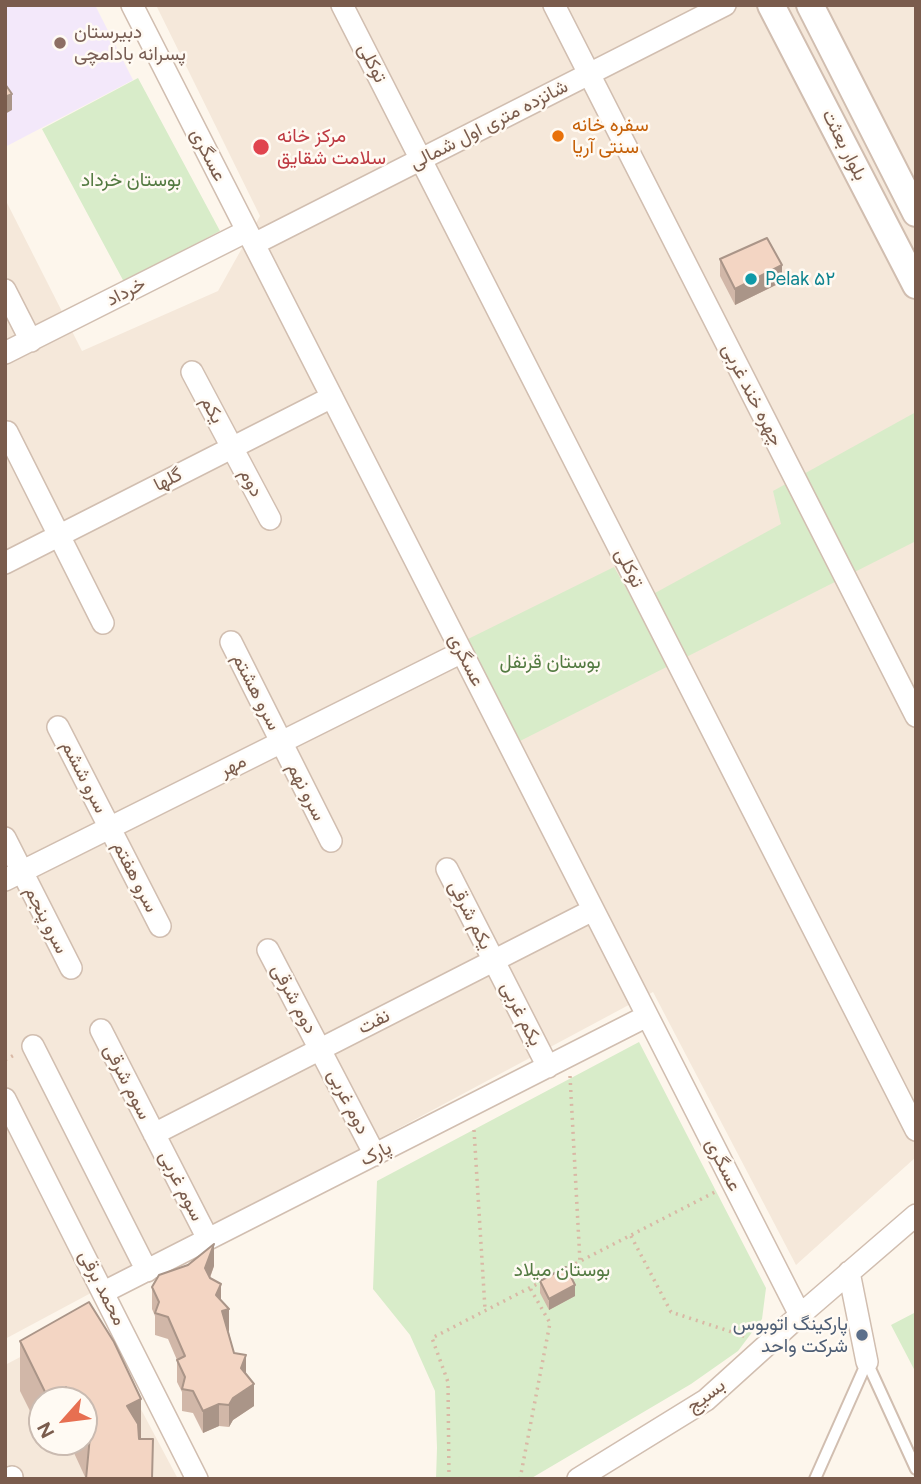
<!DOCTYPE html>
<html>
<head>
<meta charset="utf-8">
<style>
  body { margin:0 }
  #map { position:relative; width:921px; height:1484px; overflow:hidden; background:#fdf6ec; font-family:Figtree,sans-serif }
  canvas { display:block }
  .frame { position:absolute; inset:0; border:7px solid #7a5c4d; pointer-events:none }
  .north { position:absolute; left:28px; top:1386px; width:70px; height:70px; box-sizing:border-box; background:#fffaf3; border:2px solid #cabbb1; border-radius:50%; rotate:242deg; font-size:19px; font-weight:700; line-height:28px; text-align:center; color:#7a5c4d }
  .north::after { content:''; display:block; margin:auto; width:24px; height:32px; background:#e76f51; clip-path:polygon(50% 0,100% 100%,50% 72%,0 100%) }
</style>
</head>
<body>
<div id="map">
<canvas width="921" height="1484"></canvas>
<div class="frame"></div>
<div class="north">N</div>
</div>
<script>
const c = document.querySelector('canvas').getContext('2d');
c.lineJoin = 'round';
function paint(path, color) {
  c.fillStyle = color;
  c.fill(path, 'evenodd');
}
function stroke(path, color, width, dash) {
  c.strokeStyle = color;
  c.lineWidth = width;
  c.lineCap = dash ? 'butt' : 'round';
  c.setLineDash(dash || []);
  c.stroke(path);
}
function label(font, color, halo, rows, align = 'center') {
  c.font = font + ' Figtree,Vazirmatn,sans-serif';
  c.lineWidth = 5;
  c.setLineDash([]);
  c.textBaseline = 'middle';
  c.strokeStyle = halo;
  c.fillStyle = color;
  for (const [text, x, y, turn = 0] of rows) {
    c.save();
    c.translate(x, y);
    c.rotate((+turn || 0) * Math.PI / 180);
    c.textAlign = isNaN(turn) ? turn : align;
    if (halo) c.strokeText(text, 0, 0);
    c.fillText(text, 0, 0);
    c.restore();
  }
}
const residential = new Path2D(`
  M156 5H916V1157L796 1265 653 992 5 1339V199L82 351 218 291 260 216Z
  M93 1319 178 1479H5V1365ZM42 1400H84V1442H42Z`);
const education = new Path2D(`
  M5 5H95L133 80 5 147Z`);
const green = new Path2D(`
  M138 78 220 231 124 282 42 129Z
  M916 412V541L520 741 468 639 614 567 635 604 781 524 773 491Z
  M639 1042 766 1288 762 1319 738 1351 691 1384 530 1479H436L437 1448 435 1391 410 1335 373 1289 377 1181Z
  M916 1312V1373L891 1325Z`);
const path = new Path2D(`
  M5 1060 16 1054
  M570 1076 580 1262
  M474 1130 485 1309
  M631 1236 671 1312 747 1337
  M563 1270 715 1192
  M449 1479 448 1382 432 1338 541 1282
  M520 1479 550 1323 530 1288`);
const service = new Path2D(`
  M867 1362 916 1469
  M815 1479 867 1362`);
const minor = new Path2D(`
  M132 5 800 1315
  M342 5 916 1130
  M554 5 916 716
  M254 244 725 5
  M5 290 31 341
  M5 353 247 231
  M192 372 270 519
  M7 432 103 623
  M5 563 332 397
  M231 642 331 841
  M58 727 160 926
  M5 838 71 968
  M447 869 548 1067
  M5 880 462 652
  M268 950 375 1155
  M101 1030 208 1239
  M33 1046 147 1271
  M5 1099 197 1479
  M154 1134 593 910
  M849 1272 867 1362
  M104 1292 647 1016
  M12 1479V1477
  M578 1479 706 1400 800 1315 916 1215`);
const tertiary = new Path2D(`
  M771 5 916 285
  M810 5 916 213`);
const wall = new Path2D(`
  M720 259 782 282 735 305 720 276Z
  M214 1266 210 1278 221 1300 234 1353 246 1374 254 1406 233 1420 229 1427 219 1426 203 1433 193 1413 182 1411V1392L177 1382V1360L168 1339 155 1335V1316L152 1309V1287Z
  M540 1281 575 1296 549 1310 540 1293Z
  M20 1341 141 1439 153 1479H86L69 1442H84V1400H42V1435L20 1391Z
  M46 1442H59L50 1450Z`);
const shadedWall = new Path2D(`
  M12 94V110L5 114V97Z
  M782 265V282L735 305V289Z
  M214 1244V1266L205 1290V1268Z
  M221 1284V1306L216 1295Z
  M575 1285V1296L549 1310V1299Z
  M229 1309V1331L222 1333V1311Z
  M246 1355V1377L241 1368Z
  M254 1384V1406L233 1420 229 1427V1405L233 1398Z
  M66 1387V1400H50Z
  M141 1399V1449L127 1406Z
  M219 1404V1426L203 1433V1411Z
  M50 1442H59L50 1450Z`);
const building = new Path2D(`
  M5 84 12 94 5 97Z
  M767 238 782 265 735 289 720 259Z
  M214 1244 205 1268 210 1278 221 1284 216 1295 229 1309 222 1311 234 1353 246 1355 241 1368 254 1384 233 1398 229 1405 219 1404 203 1411 193 1391 182 1389 185 1377 177 1360 185 1356 168 1317 155 1313 159 1302 152 1287 159 1275 188 1265Z
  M566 1267 575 1285 549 1299 540 1281Z
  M89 1302 114 1342 141 1399 127 1406 138 1424 139 1439H153L152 1479H86L90 1436 84 1424V1400H73L66 1387 49 1400 20 1341Z`);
const markers = [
  [60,43,7,"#8d6e63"],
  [558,136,7,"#e8710a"],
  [261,147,9,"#e0444e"],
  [751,279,7,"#0f9aa8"],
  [862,1335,7,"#5c6f8a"]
];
const educationNames = [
  ["دبیرستان",74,32],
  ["پسرانه بادامچی",74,54]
];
const streetNames = [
  ["توکلی",372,63,63],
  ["شانزده متری اول شمالی",489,125,-27],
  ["بلوار بعثت",844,145,63],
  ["عسگری",208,155,63],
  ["خرداد",126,292,-27],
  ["چهره خند غربی",752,395,63],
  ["یکم",212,410,62],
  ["گلها",168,480,-27],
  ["دوم",251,483,62],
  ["توکلی",629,568,63],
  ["عسگری",466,660,63],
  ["سرو هشتم",256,692,63],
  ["مهر",233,766,-27],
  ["سرو ششم",84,777,63],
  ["سرو نهم",306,792,63],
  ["سرو هفتم",135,877,63],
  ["یکم شرقی",470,915,63],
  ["سرو پنجم",46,920,63],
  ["دوم شرقی",294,999,62],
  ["یکم غربی",521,1014,63],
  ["نفت",374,1022,-27],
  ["سوم شرقی",127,1082,63],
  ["دوم غربی",348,1102,63],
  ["پارک",376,1154,-27],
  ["عسگری",723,1165,63],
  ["سوم غربی",181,1186,63],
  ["محمد برقی",102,1288,63],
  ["بسیج",706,1396,-37]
];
const foodNames = [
  ["سفره خانه",572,125],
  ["سنتی آریا",572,147]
];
const healthNames = [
  ["مرکز خانه",277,136],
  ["سلامت شقایق",277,158]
];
const parkNames = [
  ["بوستان خرداد",131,180],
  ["بوستان قرنفل",550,662],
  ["بوستان میلاد",562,1270]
];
const cultureNames = [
  ["Pelak ۵۲",765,279]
];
const serviceNames = [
  ["پارکینگ اتوبوس",848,1324],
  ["شرکت واحد",848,1346]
];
paint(residential, '#f5e8da');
paint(education, '#f3e8fa');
paint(green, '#d8ecc9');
stroke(service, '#d1beb0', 14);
stroke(minor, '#d1beb0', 24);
stroke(tertiary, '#d1beb0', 30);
stroke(path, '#d9b8a5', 3.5, [2, 5]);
stroke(service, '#fff', 10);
stroke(minor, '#fff', 21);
stroke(tertiary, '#fff', 26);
paint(wall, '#d1b7a8');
paint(shadedWall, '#aa9588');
paint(building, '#f3d5c3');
stroke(building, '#aa9588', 2);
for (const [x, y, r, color] of markers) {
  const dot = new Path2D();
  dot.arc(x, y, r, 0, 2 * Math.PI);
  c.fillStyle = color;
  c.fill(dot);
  stroke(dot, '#fffaf3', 2.5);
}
label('19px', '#785e54', '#fffaf3', educationNames, 'left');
label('19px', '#7a5c4d', '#fffaf3', streetNames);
label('19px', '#c56008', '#fffaf3', foodNames, 'left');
label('19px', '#be3a42', '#fffaf3', healthNames, 'left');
label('19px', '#537a41', '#fffaf3', parkNames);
label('19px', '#0d838f', '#fffaf3', cultureNames, 'left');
label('19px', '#4e5e75', '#fffaf3', serviceNames, 'right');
</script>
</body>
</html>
